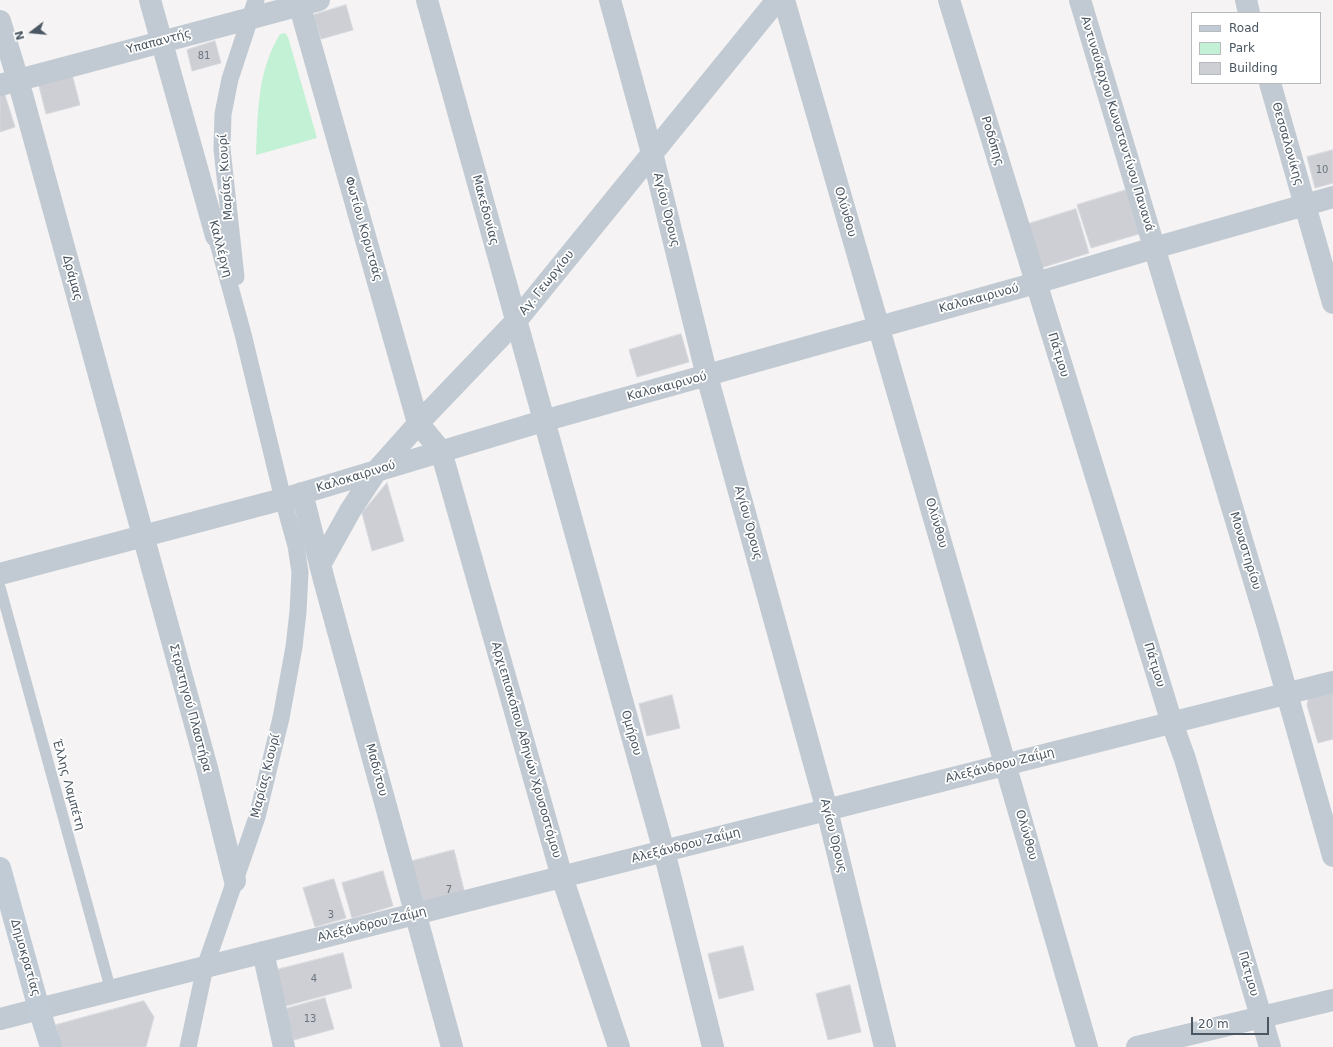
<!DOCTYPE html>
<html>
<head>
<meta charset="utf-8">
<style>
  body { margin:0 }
  #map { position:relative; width:1333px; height:1047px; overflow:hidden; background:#f5f3f3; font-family:"DejaVu Sans",sans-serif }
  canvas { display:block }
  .legend { position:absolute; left:1191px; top:12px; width:130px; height:72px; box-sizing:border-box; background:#fff; border:1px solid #b7bbc0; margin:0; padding:5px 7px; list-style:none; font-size:12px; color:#4a5661 }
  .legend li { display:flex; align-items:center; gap:8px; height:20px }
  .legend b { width:20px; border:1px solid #b7bbc0 }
  .north { position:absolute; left:12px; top:12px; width:40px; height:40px; -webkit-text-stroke:3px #fff; paint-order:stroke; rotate:254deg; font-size:11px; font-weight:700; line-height:16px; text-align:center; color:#4a5661 }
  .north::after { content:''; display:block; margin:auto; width:14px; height:18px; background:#4a5661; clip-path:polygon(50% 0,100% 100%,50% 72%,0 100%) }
  .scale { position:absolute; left:1191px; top:1017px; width:78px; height:18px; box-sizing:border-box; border:2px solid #4a5661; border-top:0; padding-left:5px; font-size:12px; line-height:14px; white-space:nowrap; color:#4a5661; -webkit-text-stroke:3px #fff; paint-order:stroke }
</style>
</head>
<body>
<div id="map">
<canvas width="1333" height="1047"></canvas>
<ul class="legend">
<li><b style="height:5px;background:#c1cbd6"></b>Road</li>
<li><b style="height:11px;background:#c3f1d5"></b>Park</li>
<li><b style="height:11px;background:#cdcfd5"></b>Building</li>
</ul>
<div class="north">N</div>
<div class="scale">20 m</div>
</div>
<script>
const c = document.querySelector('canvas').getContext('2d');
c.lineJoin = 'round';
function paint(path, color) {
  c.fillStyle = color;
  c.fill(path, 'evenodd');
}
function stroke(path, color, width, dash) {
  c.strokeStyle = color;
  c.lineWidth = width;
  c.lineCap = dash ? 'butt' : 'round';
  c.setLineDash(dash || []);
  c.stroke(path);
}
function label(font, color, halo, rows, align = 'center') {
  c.font = font + ' "DejaVu Sans",sans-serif';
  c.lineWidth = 3.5;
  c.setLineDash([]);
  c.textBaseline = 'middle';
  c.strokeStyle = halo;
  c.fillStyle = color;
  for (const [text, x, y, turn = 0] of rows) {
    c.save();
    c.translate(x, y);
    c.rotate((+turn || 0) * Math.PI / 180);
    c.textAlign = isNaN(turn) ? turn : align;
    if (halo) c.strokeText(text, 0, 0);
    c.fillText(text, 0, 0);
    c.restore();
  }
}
const green = new Path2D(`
  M285 33 288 37 317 138 256 155C258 112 257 72 280 34Z`);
const building = new Path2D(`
  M346 5 353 30 321 39 313 15Z
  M215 41 221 63 192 71 187 50Z
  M72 74 80 105 46 114 38 82Z
  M4 92 15 127 0 132V93Z
  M1333 150V183L1315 188 1307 157Z
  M1126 190 1139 234 1091 248 1077 205Z
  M1076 209 1089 253 1041 268 1028 224Z
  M681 334 689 362 637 377 629 350Z
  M387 483 404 541 372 551 362 513Z
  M1333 688V739L1318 743 1307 705 1309 696Z
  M672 695 680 728 647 736 639 704Z
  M454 850 465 894 424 905 412 861Z
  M383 871 393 906 352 918 342 883Z
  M334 879 346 918 315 927 303 888Z
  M743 946 754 990 719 999 708 954Z
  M343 953 352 988 286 1006 276 970Z
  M850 985 861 1032 828 1040 816 994Z
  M325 998 334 1029 294 1040 285 1009Z
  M144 1001 154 1017 146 1047H61L56 1025Z`);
const service = new Path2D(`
  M0 587 111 991`);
const pedestrian = new Path2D(`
  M236 277 222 149 223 114 230 79 256 0
  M188 1047 205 967 257 817 281 718 294 647 298 612 300 572 296 546 283 499 243 334 216 236`);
const minor = new Path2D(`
  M150 0 216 236
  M298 0 418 423 441 451 562 877 619 1047
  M427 0 664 851 713 1047
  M610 0 652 153 707 376 827 810 885 1047
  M784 0 1087 1047
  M949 0 1172 723 1185 759 1270 1047
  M1080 0 1268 627 1333 856
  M1246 0 1249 13
  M0 21 18 80 207 768 235 881
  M1270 83 1333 303
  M0 85 319 0
  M302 493 324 580 452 1047
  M320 565 350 511 377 470 427 414 516 321 777 0
  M0 574 283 499 543 421 1036 283 1154 248 1333 197
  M263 952 284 1047
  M39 1009 1333 682
  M1137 1047 1333 1000`);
const tertiary = new Path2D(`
  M0 1019 39 1009`);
const secondary = new Path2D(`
  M0 868 39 1009 51 1047`);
const numberNames = [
  ["81",204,56],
  ["10",1322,170],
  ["7",449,890],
  ["3",331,915],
  ["4",314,979],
  ["13",310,1019]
];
const streetNames = [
  ["Υπαπαντής",159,42,-15],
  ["Αντιναύαρχου Κωνσταντίνου Πανανά",1117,124,73],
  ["Ροδόπης",992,141,73],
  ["Θεσσαλονίκης",1287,144,74],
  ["Μαρίας Κιουρί",226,177,-94],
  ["Μακεδονίας",485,210,75],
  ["Αγίου Όρους",666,210,76],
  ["Ολύνθου",845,212,74],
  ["Φωτίου Κορυτσάς",363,229,74],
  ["Καλλέργη",220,249,75],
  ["Δράμας",72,278,75],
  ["Αγ. Γεωργίου",547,283,-51],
  ["Καλοκαιρινού",979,299,-15],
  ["Πάτμου",1058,355,73],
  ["Καλοκαιρινού",667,387,-15],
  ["Καλοκαιρινού",356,477,-17],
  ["Αγίου Όρους",748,523,75],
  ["Ολύνθου",936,523,74],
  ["Μοναστηρίου",1245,551,73],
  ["Πάτμου",1154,665,73],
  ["Στρατηγού Πλαστήρα",190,708,75],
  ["Ομήρου",631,733,74],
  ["Αρχιεπισκόπου Αθηνών Χρυσοστόμου",526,750,74],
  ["Αλεξάνδρου Ζαΐμη",1000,766,-14],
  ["Μαδύτου",376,770,75],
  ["Μαρίας Κιουρί",266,776,-76],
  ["Έλλης Λαμπέτη",68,785,75],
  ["Ολύνθου",1026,835,74],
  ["Αγίου Όρους",833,836,76],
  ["Αλεξάνδρου Ζαΐμη",686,846,-14],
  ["Αλεξάνδρου Ζαΐμη",372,925,-14],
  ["Δημοκρατίας",25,958,74],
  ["Πάτμου",1248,974,74]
];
paint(green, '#c3f1d5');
paint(building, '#cdcfd5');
stroke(building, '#d7d9de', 1);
stroke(service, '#c1cad2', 11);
stroke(pedestrian, '#c1cad2', 17);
stroke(minor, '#c1cad2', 22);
stroke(tertiary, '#c1cad2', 22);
stroke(secondary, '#c1cbd6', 22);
label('10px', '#6b747e', null, numberNames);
label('12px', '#4a5661', '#fff', streetNames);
</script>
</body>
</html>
